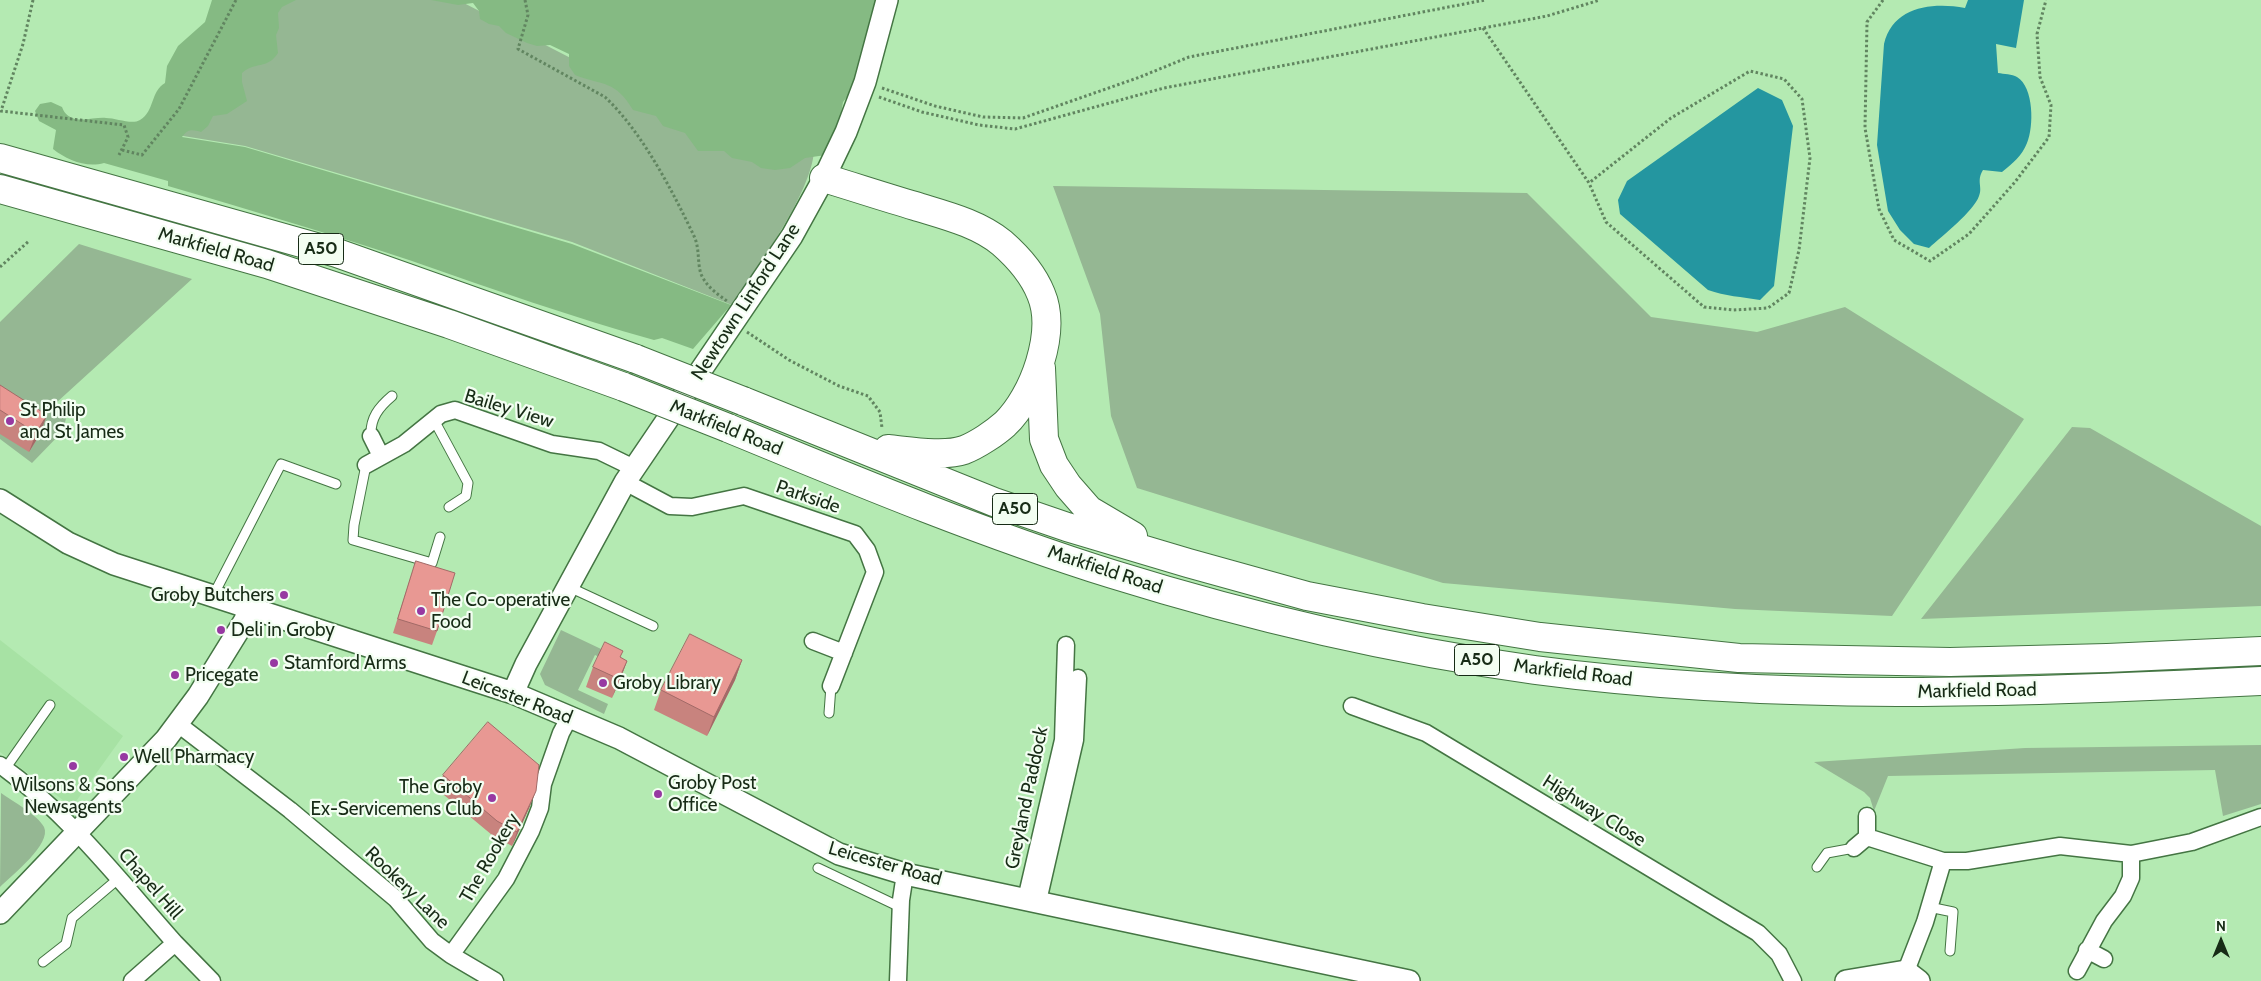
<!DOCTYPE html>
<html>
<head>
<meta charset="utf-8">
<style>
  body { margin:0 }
  #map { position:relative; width:2261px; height:981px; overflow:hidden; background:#b4eab2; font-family:Cabin,sans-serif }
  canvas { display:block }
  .north { position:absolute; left:2196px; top:916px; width:50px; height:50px; -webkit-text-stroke:4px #f3fef2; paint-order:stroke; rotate:0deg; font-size:14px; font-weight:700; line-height:20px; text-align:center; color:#172b16 }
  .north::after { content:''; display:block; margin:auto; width:18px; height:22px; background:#172b16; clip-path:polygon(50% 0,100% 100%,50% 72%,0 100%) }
</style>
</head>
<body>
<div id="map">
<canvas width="2261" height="981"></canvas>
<div class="north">N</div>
</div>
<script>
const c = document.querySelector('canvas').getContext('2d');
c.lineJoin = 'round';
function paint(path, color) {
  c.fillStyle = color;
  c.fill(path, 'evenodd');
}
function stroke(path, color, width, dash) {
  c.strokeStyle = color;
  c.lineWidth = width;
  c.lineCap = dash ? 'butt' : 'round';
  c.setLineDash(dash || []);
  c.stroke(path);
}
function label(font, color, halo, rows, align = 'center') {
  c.font = font + ' Cabin,sans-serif';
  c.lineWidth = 4.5;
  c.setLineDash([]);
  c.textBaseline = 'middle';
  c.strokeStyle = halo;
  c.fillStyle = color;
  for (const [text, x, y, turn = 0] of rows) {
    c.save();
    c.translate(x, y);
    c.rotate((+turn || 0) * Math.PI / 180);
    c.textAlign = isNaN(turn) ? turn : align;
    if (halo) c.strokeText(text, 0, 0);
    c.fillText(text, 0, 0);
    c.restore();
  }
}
const built = new Path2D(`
  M0 640 123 736 72 807 0 752Z`);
const green = new Path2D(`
  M267 0H458L658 103 814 151C811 194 756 269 732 305L572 242 245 146 177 135Z
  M1053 186 1527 193 1651 317 1757 332 1845 307 2024 419 1892 616 1735 609 1443 583 1137 488 1111 416 1100 314Z
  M79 244 192 279 56 403 67 414 63 431 32 463 0 439V322Z
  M2072 427 2090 428 2261 526V606L1921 619Z
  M561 630 618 657 615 664 595 655 578 690 608 704 604 714 545 685 540 674Z
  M2261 745V804L2223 816 2215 770 1888 776 1874 811 1870 798 1864 792 1814 762 2025 748Z
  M1 793C12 801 38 815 44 827 52 844 12 875 0 887Z`);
const forest = new Path2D(`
  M212 0H296L282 7 278 13 279 28 276 35 278 53C267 70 255 61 242 73V82L247 101 227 114 213 116 208 126 201 132C193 129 187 129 182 137L245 147 572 244 731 305 693 349 662 338 654 340C572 317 492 289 412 261 331 234 250 210 168 186V181L104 163C86 168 67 160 53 149L56 130 39 121 35 111 40 104 51 102 62 107C64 112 66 115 72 118 82 122 96 117 106 118 116 118 132 125 140 120 155 111 150 92 165 83L167 66 178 46 205 22Z
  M431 0H880L856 86 843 102 840 120 826 155 805 158 790 168 775 170 761 168 752 162 732 158 724 151H698L685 133 663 126 656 116 633 110C615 80 604 86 575 75L569 66V54L550 45 537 46 527 43 506 33 499 26 489 24 480 19 479 11 473 3 458 5Z`);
const water = new Path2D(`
  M1968 0H2024L2016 48 1996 44 1998 73C2004 74 2012 74 2017 77 2034 87 2034 127 2027 143 2022 156 2013 163 2002 172L1983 170C1976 181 1983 187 1979 196 1974 211 1942 236 1929 248L1914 244 1900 230 1888 211 1877 145 1884 44C1893 7 1931 2 1965 8Z
  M1758 88 1782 100 1793 126 1774 286 1760 300C1742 297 1725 296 1708 290L1620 214 1618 200 1627 181Z`);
const path = new Path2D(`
  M33 0 23 44 1 111 124 125 128 137 119 155
  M525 0 528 15 518 49 605 97C642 132 672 190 694 236 700 249 697 262 701 274 706 286 717 294 727 301
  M1883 0 1867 22 1865 128 1879 209 1894 240 1930 261 1969 234 2015 182 2049 137 2051 105 2040 77 2037 34 2046 0
  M1483 28 1589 183 1606 222 1704 307 1733 310 1768 308 1789 293 1799 250 1810 158 1802 99 1784 79 1750 71 1671 118 1589 183
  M882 88 935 106 983 117 1023 118 1140 77 1189 57 1485 0
  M879 97 922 112 979 125 1015 129 1164 88 1547 16 1600 0
  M122 150 142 155 179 109 236 0
  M0 267 29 241
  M747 332 789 360 839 386 868 396 880 412 882 428`);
const service = new Path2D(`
  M434 420 468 483 466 496 449 507
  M371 436C370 418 379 407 392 396
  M366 465 354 525 353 540 432 563 440 537
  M569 587 653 626
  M213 596 281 464 336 484
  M829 713 831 686
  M5 769 50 705
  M1817 867 1827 853 1854 848
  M818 868 900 907
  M1929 907 1953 912 1950 951
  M43 962 66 944 72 918 118 879`);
const minor = new Path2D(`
  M371 436 381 456
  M366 465 404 444 441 414 455 410 552 444 599 451 634 468
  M625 482 670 506 692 507 744 496 855 534 867 550 875 572 831 686
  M813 641 844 653
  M1352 706 1426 733 1758 933 1779 954 1793 981
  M178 724 290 810 396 899 432 941 451 955 495 981
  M0 765C69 814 119 880 175 943L132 981
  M1867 816V837L1943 861H1967L2060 846 2131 854 2192 842 2261 817
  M1854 848 1867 837
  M1026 899 1063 740 1066 645
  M1038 901 1075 740 1078 678
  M175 943 212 981
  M2087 950 2104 959
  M451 955 506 879 531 831 540 808 543 784 561 733 569 718
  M1906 971 1925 922 1943 861
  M2077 971 2104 921 2123 896 2131 878V854
  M898 981 901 900 905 874`);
const tertiary = new Path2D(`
  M0 500 68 543 114 564 513 693 619 738 839 854 905 874 1409 981
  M513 693 526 664 625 482 792 236 824 178 846 132 865 82 887 0
  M0 913 166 739 198 696 245 620 248 609
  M1846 981 1906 971 1919 981`);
const trunk = new Path2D(`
  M0 158 337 253 636 359
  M824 178C854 187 884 197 915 206 944 215 978 223 1002 243 1018 257 1033 274 1041 294 1057 332 1034 396 1005 424 995 433 977 445 964 450 944 457 909 451 888 449
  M0 189 267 264 449 324 624 387
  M1041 368 1044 439 1054 465 1068 486 1089 510 1133 536
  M743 401 994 502 1067 527 1188 563 1307 596 1422 618 1540 637 1739 658 1950 662 2107 658 2261 651
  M728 428C854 480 981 533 1112 574 1250 617 1392 650 1535 670 1775 702 2020 693 2261 681`);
const trunkBridge = new Path2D(`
  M636 359 743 401
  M624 387 728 428`);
const wall = new Path2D(`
  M0 385 40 434 29 452 0 434Z
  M416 561 437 631 432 645 393 633 411 576Z
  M620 658 627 661 620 680 612 698 586 687 593 667Z
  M742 660 735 680 707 736 654 710 661 690Z
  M443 775 530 806 512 846 492 835 438 790Z`);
const shadedWall = new Path2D(`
  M47 415 40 434 29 452 36 433Z
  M742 660 735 680 707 736 714 717Z
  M627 661 620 680 612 698 619 679Z
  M536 791 530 806 512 846 517 832Z`);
const building = new Path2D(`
  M0 385 47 415 36 433 0 410Z
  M416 561 455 573 437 631 398 619Z
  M690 634 742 660 714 717 661 690Z
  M605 642 623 651 620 657 627 661 619 679 593 667Z
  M488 722 539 765 536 791 517 832 497 821 443 775Z`);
const markers = [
  [10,421,5,"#9739a2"],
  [284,595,5,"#9739a2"],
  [421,611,5,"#9739a2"],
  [221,630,5,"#9739a2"],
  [274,663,5,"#9739a2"],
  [175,675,5,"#9739a2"],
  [603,683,5,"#9739a2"],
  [124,757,5,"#9739a2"],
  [73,766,5,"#9739a2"],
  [658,794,5,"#9739a2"],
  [492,798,5,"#9739a2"]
];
const shields = [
  [321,249,45],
  [1015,509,45],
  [1477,660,45]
];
const shieldNames = [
  ["A50",321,249],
  ["A50",1015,509],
  ["A50",1477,660]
];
const streetNames = [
  ["Markfield Road",216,250,16],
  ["Newtown Linford Lane",746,302,-57],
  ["Bailey View",509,409,17],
  ["Markfield Road",726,428,22],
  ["Parkside",808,497,19],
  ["Markfield Road",1105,570,18],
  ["Markfield Road",1573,673,7],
  ["Markfield Road",1977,691,-1],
  ["Leicester Road",517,698,21],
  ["Greyland Paddock",1027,798,-78],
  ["Highway Close",1594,811,32],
  ["The Rookery",490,858,-60],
  ["Leicester Road",885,864,16],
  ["Chapel Hill",150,884,49],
  ["Rookery Lane",407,888,44]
];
const poiNames = [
  ["St Philip",20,410],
  ["and St James",20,432],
  ["Groby Butchers",274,595,"right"],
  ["The Co-operative",431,600],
  ["Food",431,622],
  ["Deli in Groby",231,630],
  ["Stamford Arms",284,663],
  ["Pricegate",185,675],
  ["Groby Library",613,683],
  ["Well Pharmacy",134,757],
  ["Groby Post",668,783],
  ["Office",668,805],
  ["Wilsons & Sons",73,785,"center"],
  ["Newsagents",73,807,"center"],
  ["The Groby",482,787,"right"],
  ["Ex-Servicemens Club",482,809,"right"]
];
paint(built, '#a7e2a4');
paint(green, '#95b793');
paint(forest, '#85ba83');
paint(water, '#2496a0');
stroke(service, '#447543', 11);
stroke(minor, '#447543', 19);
stroke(tertiary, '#447543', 24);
stroke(trunk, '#447543', 30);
stroke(path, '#618560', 3, [2.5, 2.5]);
stroke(service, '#fff', 9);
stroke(minor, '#fff', 16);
stroke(tertiary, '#fff', 21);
stroke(trunk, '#fff', 28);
stroke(trunkBridge, '#447543', 30, []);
stroke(trunkBridge, '#fff', 28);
paint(wall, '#c8837e');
paint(shadedWall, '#a26a67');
paint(building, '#e89893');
stroke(building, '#a26a67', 1);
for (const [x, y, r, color] of markers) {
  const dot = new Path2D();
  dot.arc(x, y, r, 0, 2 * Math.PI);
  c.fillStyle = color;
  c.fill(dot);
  stroke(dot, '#f3fef2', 2);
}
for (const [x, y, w] of shields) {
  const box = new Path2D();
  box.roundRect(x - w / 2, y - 15.5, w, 31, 4);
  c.fillStyle = '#f3fef2';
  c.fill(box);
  stroke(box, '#172b16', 1);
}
label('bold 18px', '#172b16', null, shieldNames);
label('19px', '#172b16', '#f3fef2', streetNames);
label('19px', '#172b16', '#f3fef2', poiNames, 'left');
</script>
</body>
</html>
